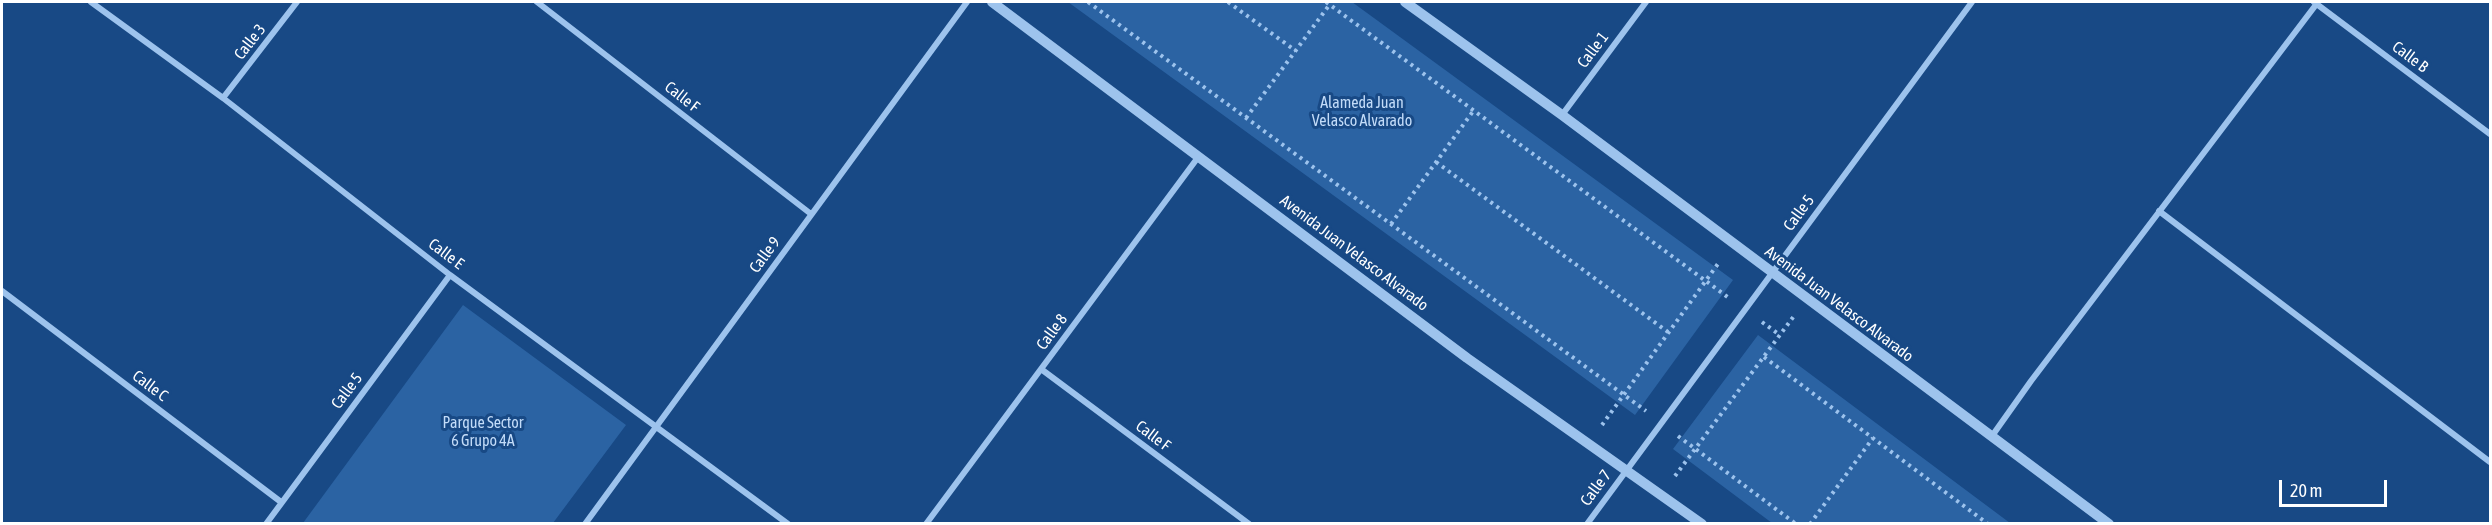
<!DOCTYPE html>
<html>
<head>
<meta charset="utf-8">
<style>
  body { margin:0 }
  #map { position:relative; width:2492px; height:525px; overflow:hidden; background:#184985; font-family:"Asap Condensed",sans-serif }
  canvas { display:block }
  .frame { position:absolute; inset:0; border:3px solid #fff; pointer-events:none }
  .scale { position:absolute; left:2279px; top:480px; width:108px; height:27px; box-sizing:border-box; border:3px solid #fff; border-top:0; padding-left:8px; font-size:18px; line-height:21px; white-space:nowrap; color:#fff; -webkit-text-stroke:4px #184985; paint-order:stroke }
</style>
</head>
<body>
<div id="map">
<canvas width="2492" height="525"></canvas>
<div class="frame"></div>
<div class="scale">20 m</div>
</div>
<script>
const c = document.querySelector('canvas').getContext('2d');
c.lineJoin = 'round';
function paint(path, color) {
  c.fillStyle = color;
  c.fill(path, 'evenodd');
}
function stroke(path, color, width, dash) {
  c.strokeStyle = color;
  c.lineWidth = width;
  c.lineCap = dash ? 'butt' : 'round';
  c.setLineDash(dash || []);
  c.stroke(path);
}
function label(font, color, halo, rows, align = 'center') {
  c.font = font + ' "Asap Condensed",sans-serif';
  c.lineWidth = 6;
  c.setLineDash([]);
  c.textBaseline = 'middle';
  c.strokeStyle = halo;
  c.fillStyle = color;
  for (const [text, x, y, turn = 0] of rows) {
    c.save();
    c.translate(x, y);
    c.rotate((+turn || 0) * Math.PI / 180);
    c.textAlign = isNaN(turn) ? turn : align;
    if (halo) c.strokeText(text, 0, 0);
    c.fillText(text, 0, 0);
    c.restore();
  }
}
const green = new Path2D(`
  M1068 2H1352L1733 280 1635 415Z
  M463 305 626 425 553 523H303Z
  M1758 335 2010 523H1772L1673 449Z`);
const path = new Path2D(`
  M1088 2 1646 411
  M1228 2 1296 51
  M1326 2 1729 298
  M1246 118 1330 4
  M1436 162 1668 332
  M1391 224 1474 110
  M1762 322 1780 335
  M1764 357 1988 524
  M1602 425 1720 261
  M1678 436 1796 524
  M1675 476 1794 316
  M1810 524 1873 438`);
const minor = new Path2D(`
  M91 2 223 98 450 275 788 524
  M537 2 811 214
  M2314 2 2490 134
  M223 98 297 2
  M1562 115 1646 2
  M2159 211 2490 462
  M2 291 281 502
  M1041 369 1249 524
  M1992 436 2031 381 2318 2
  M266 524 450 275
  M585 524 967 2
  M926 524 1199 156
  M1587 524 1972 2`);
const tertiary = new Path2D(`
  M992 2 1467 358 1702 524
  M1405 2 1562 115 2109 524`);
const streetNames = [
  ["Calle 3",250,42,-52],
  ["Calle 1",1593,50,-53],
  ["Calle B",2410,57,37],
  ["Calle F",682,97,38],
  ["Calle 5",1799,213,-54],
  ["Avenida Juan Velasco Alvarado",1354,253,37],
  ["Calle E",446,254,37],
  ["Calle 9",765,255,-54],
  ["Avenida Juan Velasco Alvarado",1839,304,37],
  ["Calle 8",1052,332,-54],
  ["Calle C",150,386,37],
  ["Calle 5",347,391,-53],
  ["Calle F",1153,436,37],
  ["Calle 7",1596,488,-54]
];
const parkNames = [
  ["Alameda Juan",1362,103],
  ["Velasco Alvarado",1362,121],
  ["Parque Sector",483,423],
  ["6 Grupo 4A",483,441]
];
paint(green, '#2b63a3');
stroke(path, '#9dc3ed', 4, [3, 4.5]);
stroke(minor, '#9dc3ed', 6);
stroke(tertiary, '#9dc3ed', 10);
label('16px', '#fff', '#184985', streetNames);
label('16px', '#c3dcf9', '#184985', parkNames);
</script>
</body>
</html>
